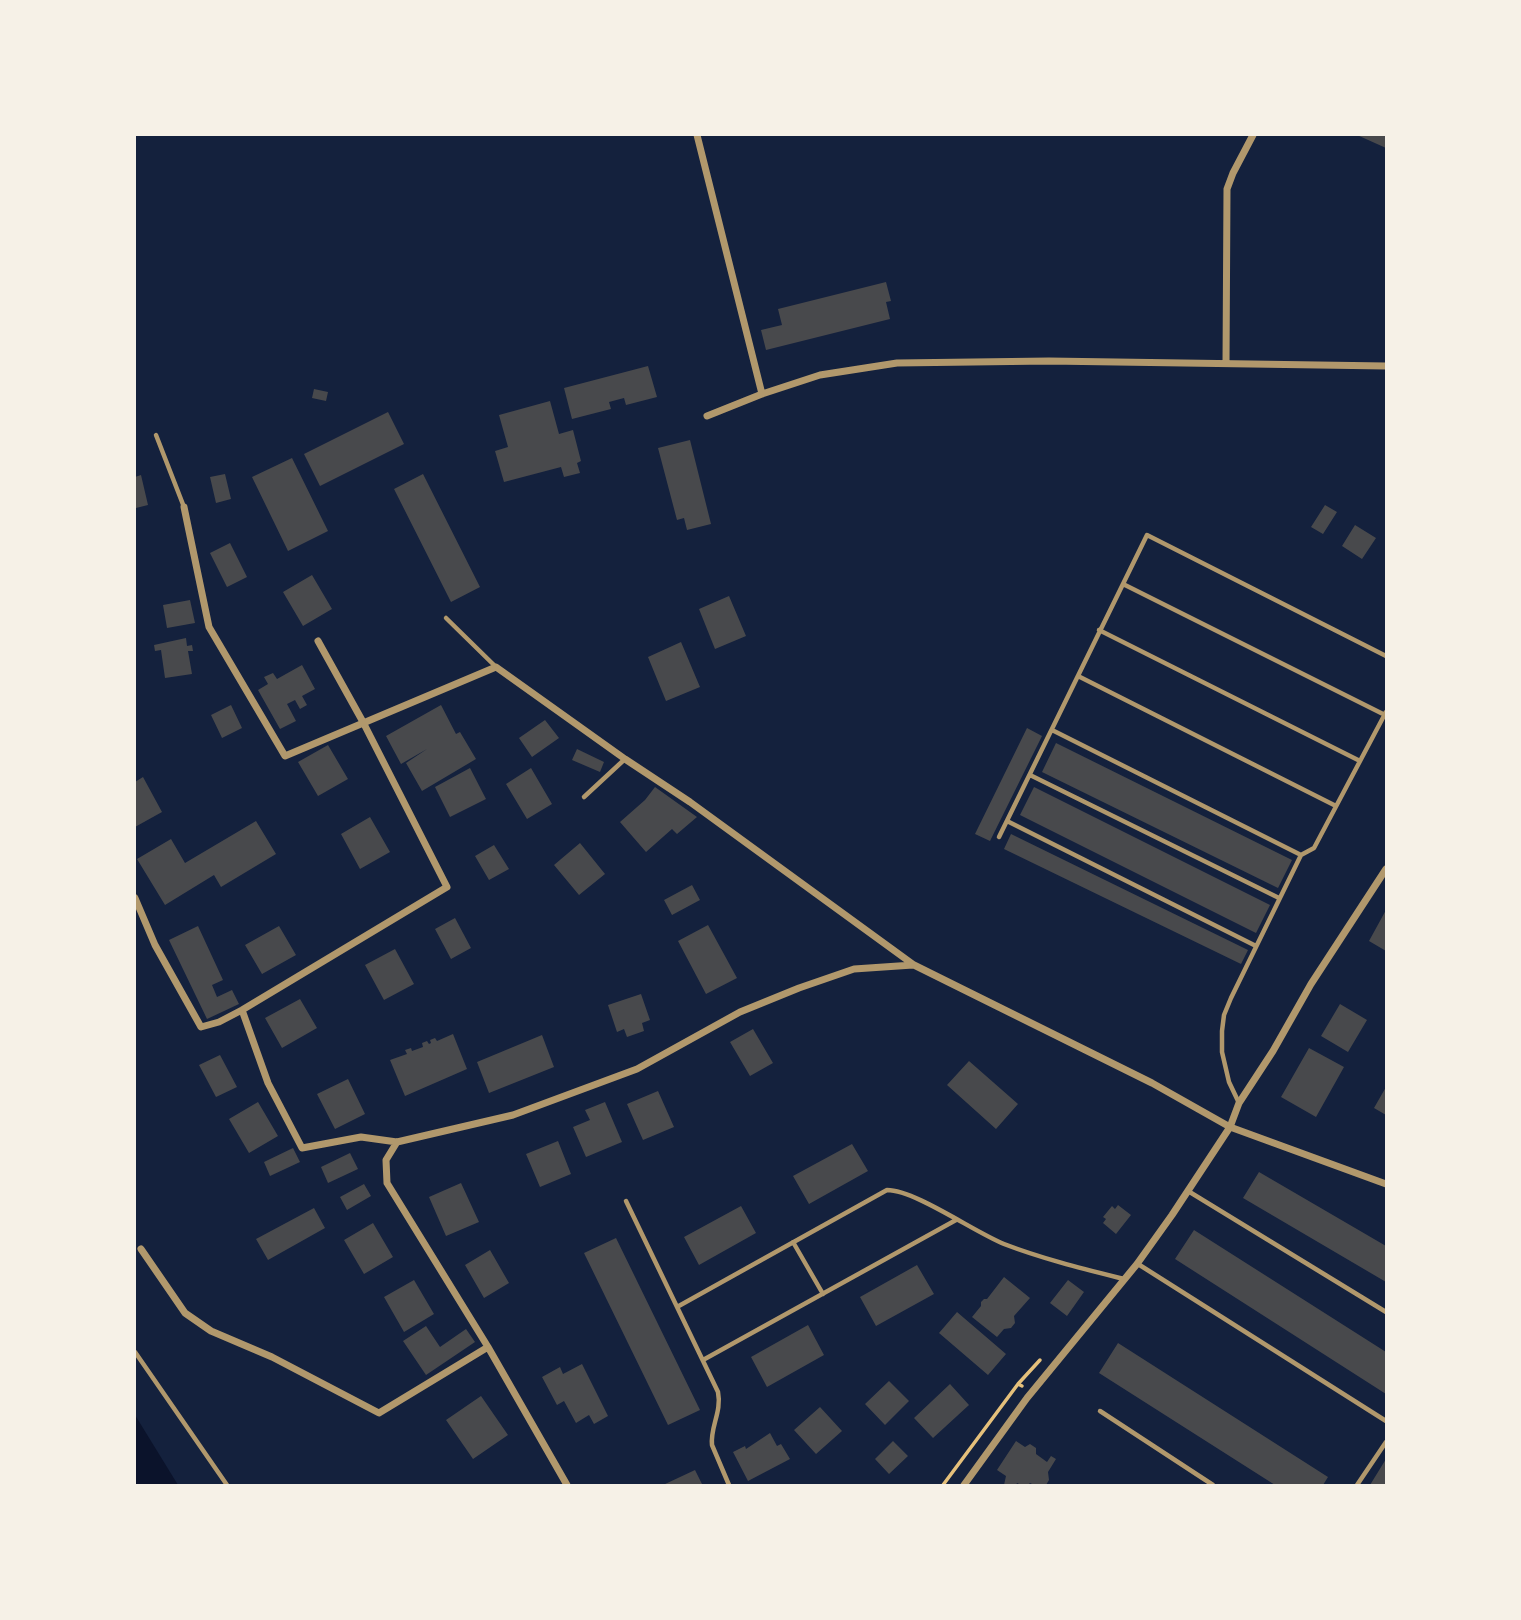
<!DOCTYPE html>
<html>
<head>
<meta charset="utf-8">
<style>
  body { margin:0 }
  #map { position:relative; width:1521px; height:1620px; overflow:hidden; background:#14213d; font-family:Helvetica,sans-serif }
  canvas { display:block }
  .frame { position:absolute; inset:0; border:136px solid #f6f1e7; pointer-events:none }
</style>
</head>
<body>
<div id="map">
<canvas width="1521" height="1620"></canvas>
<div class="frame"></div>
</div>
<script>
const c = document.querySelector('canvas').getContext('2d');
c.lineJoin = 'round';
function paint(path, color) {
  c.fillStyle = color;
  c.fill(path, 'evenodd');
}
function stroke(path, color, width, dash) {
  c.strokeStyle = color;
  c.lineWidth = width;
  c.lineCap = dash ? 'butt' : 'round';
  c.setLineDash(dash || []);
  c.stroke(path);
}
const water = new Path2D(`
  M135 1415 178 1485H135Z`);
const building = new Path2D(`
  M1357 135H1386V148Z
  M886 282 891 301 886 302 890 319 766 350 761 330 782 325 778 309Z
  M648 366 657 397 626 405 624 398 609 402 611 409 572 419 564 388Z
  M314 389 328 392 326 401 312 398Z
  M550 401 559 434 573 430 581 461 577 463 580 473 564 477 561 467 504 482 495 451 508 447 499 415Z
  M388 412 404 444 320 486 304 454Z
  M690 440 711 524 687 530 684 518 677 520 658 448Z
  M292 458 328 531 288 551 252 477Z
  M225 474 231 499 216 503 210 477Z
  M423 474 480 587 451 602 394 489Z
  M141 475 148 505 136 508 135 477Z
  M1325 505 1337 512 1323 534 1311 527Z
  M1355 525 1376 538 1362 559 1342 546Z
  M230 543 247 577 227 587 210 553Z
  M312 575 332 609 303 626 283 592Z
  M729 596 746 636 715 649 699 609Z
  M190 600 195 623 167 628 163 605Z
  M186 638 187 646 192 645 193 651H188L192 674 165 678 161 650 155 651 154 645Z
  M681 642 700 687 666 701 648 657Z
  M302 665 315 689 302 696 307 705 300 709 295 700 287 704 296 721 280 729 258 690 268 684 264 677 273 673 277 679Z
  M231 705 242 728 222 738 211 715Z
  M441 705 456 734 460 732 476 759 422 791 406 763 427 749 401 764 386 736Z
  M545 720 559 738 532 757 519 738Z
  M1027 728 1042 736 990 841 975 834Z
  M1056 743 1292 860 1278 888 1042 772Z
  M328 745 348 779 318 796 298 762Z
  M577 749 604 762 600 772 572 760Z
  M470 768 486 799 450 817 435 787Z
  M531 768 552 804 527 819 506 784Z
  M143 777 162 812 135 827V782Z
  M655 787 697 817 677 834 672 829 646 852 620 822 645 800Z
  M1034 787 1270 905 1256 933 1020 815Z
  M370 817 390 852 360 869 341 834Z
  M256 821 276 854 221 887 214 875 165 905 137 859 171 839 185 863Z
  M1011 834 1248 950 1241 964 1004 849Z
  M580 843 605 874 579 895 554 865Z
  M494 845 509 869 489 880 475 856Z
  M692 885 700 900 672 915 664 900Z
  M1386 910V951L1369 941Z
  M455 918 471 948 451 959 435 929Z
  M708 925 737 978 706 994 678 941Z
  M198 926 223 980 212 985 217 997 232 990 239 1004 207 1019 169 940Z
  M279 926 296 955 262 974 245 945Z
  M395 949 414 984 384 1000 365 965Z
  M641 994 650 1020 642 1023 644 1031 627 1037 624 1029 617 1032 608 1005Z
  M300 999 317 1028 282 1048 265 1018Z
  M1340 1004 1367 1020 1348 1052 1321 1036Z
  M753 1029 773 1063 750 1076 730 1042Z
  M453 1034 467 1069 405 1096 390 1060 407 1054 405 1050 411 1048 412 1051 423 1047 422 1043 427 1041 429 1044 431 1043 430 1040 435 1038 437 1041Z
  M542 1035 554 1067 489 1093 477 1062Z
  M1309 1048 1344 1067 1316 1117 1281 1097Z
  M220 1055 237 1087 216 1097 199 1065Z
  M969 1061 1018 1104 996 1129 947 1085Z
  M348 1079 365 1114 335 1129 317 1094Z
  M1386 1087V1115L1374 1108Z
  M658 1091 674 1127 643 1140 627 1104Z
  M258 1102 278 1136 249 1153 229 1119Z
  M605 1102 622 1142 586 1157 573 1127 590 1120 585 1110Z
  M558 1141 571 1174 540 1187 526 1154Z
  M852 1144 868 1171 809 1204 793 1176Z
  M293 1148 300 1162 270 1176 264 1162Z
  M350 1153 358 1169 328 1183 321 1167Z
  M1259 1172 1386 1246V1282L1243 1198Z
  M461 1183 479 1222 446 1236 429 1197Z
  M364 1184 371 1196 347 1210 340 1197Z
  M1118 1205 1131 1215 1116 1234 1103 1223 1106 1219 1103 1217 1112 1206 1115 1209Z
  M741 1206 756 1233 699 1265 684 1237Z
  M314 1208 325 1228 268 1260 256 1239Z
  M373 1223 393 1257 364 1274 344 1240Z
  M1194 1230 1386 1352V1394L1175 1259Z
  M616 1238 700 1410 668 1425 584 1253Z
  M490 1250 509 1283 484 1298 465 1265Z
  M917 1265 934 1294 876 1326 860 1297Z
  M1004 1277 1030 1298 1014 1316 1015 1323 1011 1328 1004 1329 997 1337 972 1317 981 1306V1302L984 1299H987Z
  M414 1280 434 1314 404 1332 384 1297Z
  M1068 1280 1084 1292 1067 1316 1050 1303Z
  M957 1312 1006 1354 988 1375 939 1333Z
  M808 1325 824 1355 767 1387 751 1357Z
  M426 1326 440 1347 466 1329 475 1342 426 1375 403 1341Z
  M1118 1343 1328 1477 1323 1485H1275L1099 1373Z
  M582 1364 608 1416 594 1424 589 1415 576 1423 564 1401 557 1405 542 1377 560 1367 563 1374Z
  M889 1381 909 1401 885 1425 865 1404Z
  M950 1384 969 1405 933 1438 914 1418Z
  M481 1396 508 1435 473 1459 446 1420Z
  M820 1407 842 1431 816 1454 794 1430Z
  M770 1433 777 1446 781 1444 790 1459 748 1481 733 1452 745 1446 746 1449Z
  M893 1441 908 1456 889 1474 875 1459Z
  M1016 1441 1025 1447 1030 1444 1036 1448V1454L1047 1462 1051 1456 1056 1459 1048 1472 1049 1480 1046 1485H1034L1030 1483 1028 1485H1021L1017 1483 1016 1485H1004L1006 1476 997 1470Z
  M1386 1459V1485H1370Z
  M695 1470 702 1484 700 1485H663Z`);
const path = new Path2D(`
  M1018 1384 1040 1360
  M943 1485 1018 1384 1022 1386`);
const service = new Path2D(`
  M156 435 184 507
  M1123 584 1385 715
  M446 618 496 667
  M1099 630 1360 761
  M1078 676 1336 806
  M1052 730 1301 855
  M1030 775 1279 898
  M584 797 625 759
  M1007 821 1256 946
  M999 837 1147 535 1386 656
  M1239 1103 1229 1082 1222 1052V1031L1224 1015 1231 998 1301 855 1314 848 1386 712
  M1188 1191 1386 1312
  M626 1201 718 1392C722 1412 710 1427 712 1445L729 1485
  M793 1242 823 1294
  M1138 1264 1386 1421
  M677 1307 887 1190C915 1190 974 1232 1004 1244 1043 1259 1084 1269 1124 1279
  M135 1352 227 1485
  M703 1360 956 1220
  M1100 1411 1213 1485
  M1357 1485 1386 1442`);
const minor = new Path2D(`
  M697 135 762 394
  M1226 363 1227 189 1233 173 1253 135
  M707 416 762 394 820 375 897 363 1049 361 1386 366
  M184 507 209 627 285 756 496 667 625 759 690 802 914 965 1152 1083 1230 1127 1386 1184
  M135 898 155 945 201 1027 219 1022 242 1010 447 887 363 722 318 641
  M242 1010 268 1083 302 1148 361 1137 397 1142 513 1115 637 1069 740 1012 799 988 854 969 913 965
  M397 1142 386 1160 387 1183 488 1347 567 1485
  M141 1249 185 1313 211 1331 272 1357 379 1413 488 1347
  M964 1485 1027 1398 1137 1264 1172 1215 1230 1127 1239 1103 1273 1051 1311 984 1386 869`);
paint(water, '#0b132b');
paint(building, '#48494c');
stroke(path, '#e5c07b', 3.5);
stroke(service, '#b1986c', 4.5);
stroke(minor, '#b1986c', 7);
</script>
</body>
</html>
